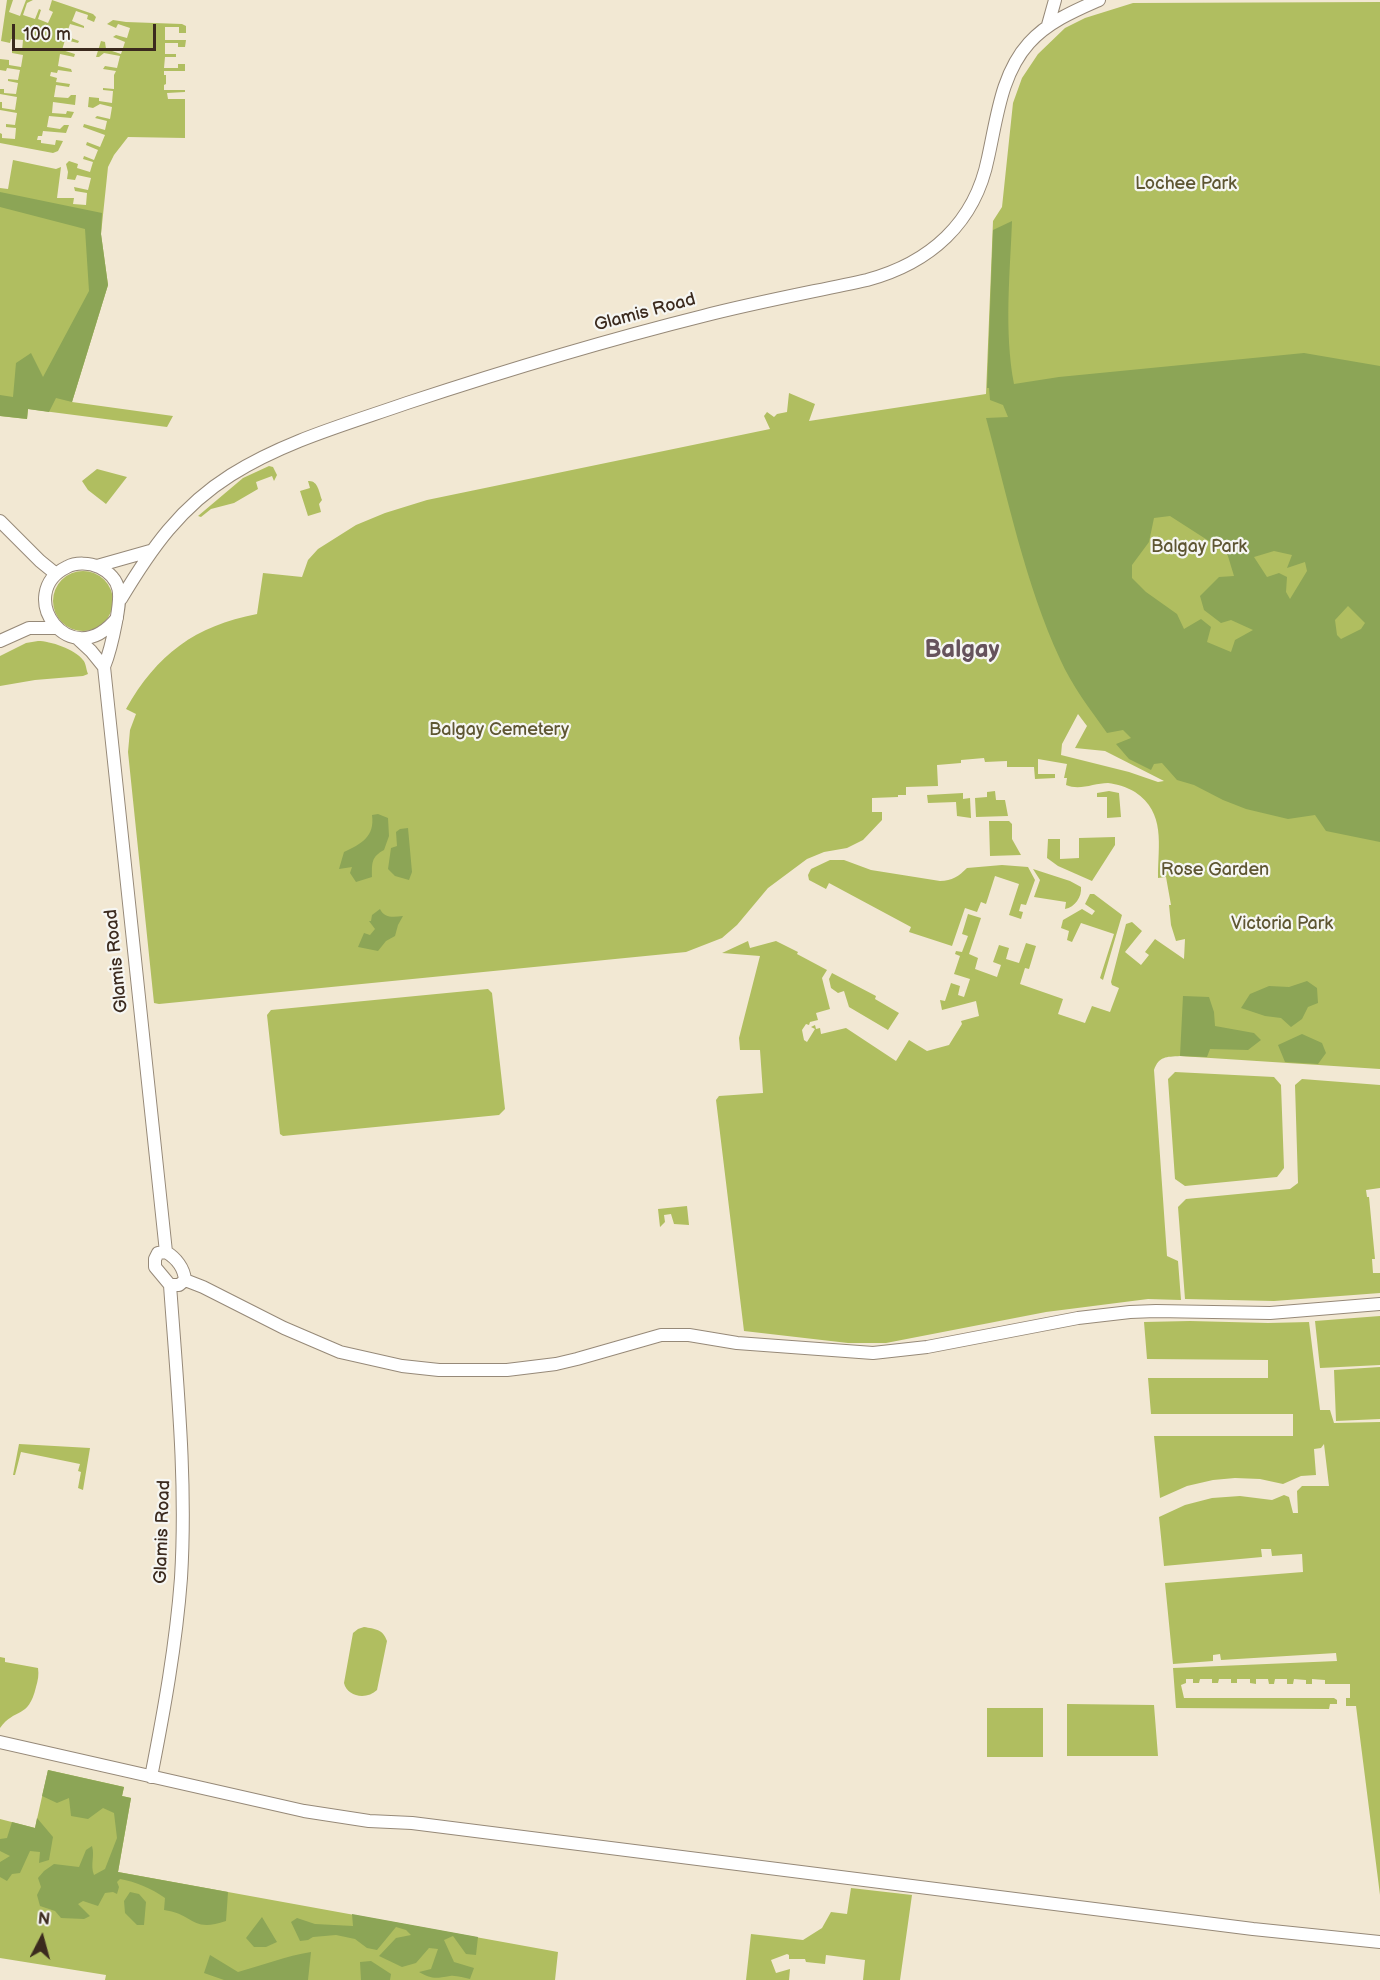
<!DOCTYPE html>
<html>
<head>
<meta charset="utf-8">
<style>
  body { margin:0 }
  #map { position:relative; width:1380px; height:1980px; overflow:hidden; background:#f2e8d3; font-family:"Balsamiq Sans",sans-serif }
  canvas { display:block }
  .north { position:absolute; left:12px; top:1908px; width:60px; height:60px; -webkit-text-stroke:4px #f6f6f2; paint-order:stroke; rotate:6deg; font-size:16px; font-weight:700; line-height:24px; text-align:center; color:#3b2a1e }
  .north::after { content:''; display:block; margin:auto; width:21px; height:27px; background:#3b2a1e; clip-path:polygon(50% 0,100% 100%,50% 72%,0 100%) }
  .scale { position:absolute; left:12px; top:24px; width:144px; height:27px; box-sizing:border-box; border:3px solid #3b2a1e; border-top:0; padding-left:8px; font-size:18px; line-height:21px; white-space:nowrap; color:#3b2a1e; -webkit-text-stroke:4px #f6f6f2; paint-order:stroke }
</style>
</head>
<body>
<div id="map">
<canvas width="1380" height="1980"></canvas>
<div class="north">N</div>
<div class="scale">100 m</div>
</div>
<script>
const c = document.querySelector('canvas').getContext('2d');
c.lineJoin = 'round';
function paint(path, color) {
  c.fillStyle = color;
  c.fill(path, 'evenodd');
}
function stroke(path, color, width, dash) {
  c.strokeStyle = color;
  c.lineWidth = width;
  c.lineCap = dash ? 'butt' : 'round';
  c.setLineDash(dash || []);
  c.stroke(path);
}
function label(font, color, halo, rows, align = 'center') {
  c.font = font + ' "Balsamiq Sans",sans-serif';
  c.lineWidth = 4.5;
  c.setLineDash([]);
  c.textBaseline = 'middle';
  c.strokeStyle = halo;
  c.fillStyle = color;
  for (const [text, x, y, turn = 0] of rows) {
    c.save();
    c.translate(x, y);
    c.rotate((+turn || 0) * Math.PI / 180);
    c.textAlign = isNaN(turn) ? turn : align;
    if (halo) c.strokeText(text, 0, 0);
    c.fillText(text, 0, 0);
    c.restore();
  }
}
const green = new Path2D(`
  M7 0H17H13L9 12 20 16 26 0H33L27 3 23 15 35 19 39 9 41 10 38 19 48 23 53 12 49 10 52 0 93 14 96 17 94 22 87 19 88 15 76 11 72 21 84 26V28L70 24 66 36 79 41 78 43 65 40 62 50 75 54 74 57 60 54 58 66 71 69 72 72 58 70 57 73 51 72 50 76 57 78 56 82 70 84 69 87 56 85 54 97 68 98 71 95H76L75 105 53 102 52 113 66 114 67 111 74 112 71 118 49 116 47 127 60 129 64 125H69L66 133 43 131 42 136H38L37 140H41V143L55 145 56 140 63 141 58 151 53 153 0 143V133L2 134V138L15 139 16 128 6 127V124L15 125 17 113 0 110V102H2V108L15 110 17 97 0 94V89H4V93L16 94 18 83 8 81V79L18 80 20 70 7 68 6 71 0 70V59L9 60V65L21 67 23 55 12 53V50L22 51 23 40 11 39 10 43 1 41Z
  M1380 2V1069L1180 1056C1166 1057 1159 1056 1154 1070L1167 1256 1178 1261 1181 1300 1148 1299 1046 1312 886 1343H848L744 1331 716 1100 719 1096 763 1093 760 1050H740L739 1038 760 956 722 953 748 941 750 948 776 941 798 952 797 954 827 970 822 978 830 1009 816 1013 818 1020 810 1022 809 1025 806 1024 802 1030 804 1040 807 1042 815 1029 811 1027 815 1025 816 1029 820 1028 821 1034 846 1028 896 1061 909 1040 927 1051 949 1045 962 1024 961 1021 979 1016 976 1001 942 1010 940 1000 945 1001 951 983 960 986 958 995 964 997 970 979 954 974 960 956 955 954 956 951 962 952 968 936 962 934 968 914 981 918 969 954 978 958 975 969 997 977 1001 965 993 962 999 945 1009 948 1006 959 1019 963 1026 943 1036 946 1029 969 1025 968 1020 984 1063 999 1058 1014 1085 1023 1092 1006 1110 1012 1119 988 1112 985 1111 982 1126 924 1132 922 1142 931 1125 952 1141 965 1149 955 1145 952 1155 939 1184 959 1185 939 1176 941 1171 925 1169 905H1171L1166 877 1158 878C1158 844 1166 813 1135 792 1127 787 1117 784 1108 783 1094 783 1080 791 1066 785L1067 778H1064L1067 764 1038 759V774H1055V778L1035 779 1034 767H1007V761L985 762 984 758 961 760V763L937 765 938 786 906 787V795H898V797L872 798V812H882V820L863 840 847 848 824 852 807 859 768 888 737 925 722 938 686 952 159 1004 154 1003 128 752 130 730 136 714 126 709C157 654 195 626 257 614L263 573 302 577 308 560 318 549 356 525 385 513 427 500 770 429 764 416 767 412 774 417 777 414 787 412 789 393 815 404 809 421 986 394 993 221 1002 207 1013 103 1022 78 1038 54 1065 28 1085 18 1133 3ZM1078 714 1087 726 1075 748 1105 751 1164 781 1158 782 1129 772 1061 755 1062 744Z
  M113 20 126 22 182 24 186 26V33H179V27H165V40H186L185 47H178V43H165V54H176V57H165L164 68H178V64H185V71H164V75H166V84L164 85V90H185V92L167 93 168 99H185V138L128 137 114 155 108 167 101 234 108 285 72 402 173 416 167 427 28 409 27 419 0 416V188L8 189 13 160 56 169 61 167 57 198H74L73 204 86 205 87 193 75 191 74 187 88 190 91 178 77 175 75 180 67 179 68 172 66 164 69 161 78 164 77 168 90 172 93 162 83 159 84 156 94 160 98 150 86 145 87 142 100 147 105 135 83 127 84 124 105 130 107 121 95 118 97 116 110 119 112 107 100 104 93 108 88 107 89 97 99 98V101L112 103 113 91 103 90V88L114 89V75L116 71 103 69 105 66 117 68 120 56 104 53 99 57H96L101 41 105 42 106 49 121 54 125 42 113 37 116 35 127 38 130 28 118 24 116 28 107 24Z
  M269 466 273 467 277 475 274 481 272 476 256 482 258 489 234 503 211 509 201 517 198 516 243 478Z
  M97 469 127 477 106 504 88 490 82 481Z
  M308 481C318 480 319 492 322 500L319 504 321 512 308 516 300 491 310 488Z
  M53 601a30 30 0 1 1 60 0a30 30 0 1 1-60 0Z
  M38 641C50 641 75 649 83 660 86 663 86 669 88 674L83 676 35 680 0 686V656L26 643Z
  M995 791 996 800H1005L1008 816 976 817 975 798 987 797V792Z
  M1109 791 1119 793 1121 817 1107 818V797H1097V793Z
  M963 793V799L970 798 971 818 957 816 956 802 928 803 927 795Z
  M989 821H1009L1012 824V839L1021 855 990 856Z
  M1115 837V845L1092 881 1058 866 1047 858 1048 839H1060V859L1079 858V838Z
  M830 860H844L871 870 940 881C952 881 959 876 967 868L1002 865 1028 867 1035 880 1026 905 1021 904 1019 911 1023 912 1021 919 1009 915 1019 884 995 876 986 904 981 902 977 912 965 908 952 946 909 932 911 927 829 883 826 889 809 880 808 875 811 869Z
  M1033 869 1070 881 1081 887C1082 897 1075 907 1065 909L1066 902 1034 897 1040 880Z
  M1090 894H1094L1122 915 1103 980 1100 978 1114 934 1081 923 1072 942 1067 940 1069 931 1061 928 1063 920 1082 909 1092 915 1095 911 1085 904Z
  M832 973 876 996 875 999 899 1013 888 1030 849 1007 844 991 838 993 831 988 829 979Z
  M488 989 492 993 505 1109 499 1115 283 1136 280 1134 267 1015 271 1010Z
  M1175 1072 1274 1077 1281 1085 1284 1168 1277 1177 1185 1186 1175 1179 1168 1079Z
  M1302 1079 1380 1085V1188L1366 1190 1367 1197H1369L1375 1259H1372L1373 1273H1380V1293L1274 1301 1185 1299 1178 1207 1186 1199 1290 1189 1298 1183 1295 1085Z
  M687 1206 689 1225 674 1224 671 1214 664 1215 665 1222 660 1227 658 1209Z
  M1380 1316V1365L1320 1368 1315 1321Z
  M1190 1321 1268 1323 1309 1322 1320 1410H1330L1334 1423 1380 1422V1895L1356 1706H1346V1698H1350V1684H1325V1680L1312 1679V1684H1306V1680L1294 1679 1293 1684H1287V1679H1275L1274 1684H1269L1268 1679H1256V1684L1250 1683V1679H1237V1683H1231V1679H1219L1218 1683H1212V1679H1200L1199 1683H1193V1679H1186V1683L1181 1685 1184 1698H1334L1337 1700V1704H1330L1329 1709 1176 1708 1173 1668 1337 1661 1336 1653 1221 1660 1220 1654 1213 1655V1661L1173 1664 1165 1583 1303 1572 1302 1554 1272 1556 1271 1549H1261L1262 1557 1164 1566 1159 1517 1185 1505 1212 1498 1240 1496 1272 1500 1284 1495 1289 1497 1293 1513H1298L1297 1491 1302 1486H1329L1324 1444 1321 1448 1314 1449 1316 1475 1301 1476 1283 1484 1260 1479 1235 1478 1213 1480 1187 1486 1160 1498 1154 1436H1293V1414H1151L1148 1378H1268V1360L1147 1359 1144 1322Z
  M1380 1367V1419L1336 1421 1334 1370Z
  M19 1444 90 1448 83 1490 78 1488 81 1472 78 1471 80 1464 21 1452 15 1475H13Z
  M364 1627C375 1629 383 1629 387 1641L377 1690C367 1700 347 1697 344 1683L353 1633 358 1629Z
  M0 1657 5 1658V1662L38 1668C39 1675 38 1680 36 1687 28 1720 15 1707 0 1728Z
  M1067 1704 1154 1705 1158 1756H1067Z
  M987 1708H1043V1757H987Z
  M48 1770 124 1787 122 1796 131 1798 118 1872 558 1952 555 1980H105L106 1975 0 1958V1819L35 1828Z
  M851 1888 912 1895 900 1980H863L865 1960 826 1955 825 1964 806 1962 805 1959H789V1955L787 1954 771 1960 776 1973 790 1969 789 1980H746L751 1934 803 1940 822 1928 831 1912 847 1914Z`);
const forest = new Path2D(`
  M0 192 102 213 101 234 108 285 72 402 56 398 49 412 28 409 27 419 0 416V395L13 397 16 363 31 353 43 377 89 291 85 229 0 207Z
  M1012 221C1010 274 1004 331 1014 384L1059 377 1304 353 1380 366V842L1326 831 1315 815 1288 819 1246 809 1223 800 1194 785 1177 780 1162 763 1154 764 1151 770 1129 759 1116 744 1131 738 1123 730 1107 733C1090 709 1072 686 1060 659 1025 583 1008 499 986 418L1008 417 1003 405 990 400 989 388H987L993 230ZM1170 516 1212 543H1224L1234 576 1219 577 1200 596 1204 610 1221 623 1231 620 1253 630 1235 640 1231 652 1207 642 1211 627 1201 619 1184 629 1177 614 1146 592 1132 578V565L1149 542 1154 518ZM1274 551 1292 555 1287 568 1305 562 1307 571 1290 599 1286 592 1287 577 1279 573 1267 577 1254 557ZM1348 606 1365 623 1361 629 1341 639 1337 635 1335 620Z
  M378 814 388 818 389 836 384 850C371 857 372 863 372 877L356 882 350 873 352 867 339 869 344 852C361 844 375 837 372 815Z
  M408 828 412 872 409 880 395 876 388 869 391 848 397 846 396 832 400 829Z
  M380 909C385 919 394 917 403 916L398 925 395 936 386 941 378 951 358 947 364 933 370 935 375 929 369 921H371L372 915Z
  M1307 981 1317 988 1318 1003 1308 1007 1302 1019 1291 1027 1281 1018 1265 1016 1241 1008 1250 994 1269 986 1289 987Z
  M1183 996 1209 997 1214 1012 1215 1026 1254 1033 1261 1040 1248 1050 1210 1049 1207 1057 1180 1056Z
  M1302 1034 1322 1043 1326 1053 1318 1064 1285 1062 1278 1045Z
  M48 1770 124 1787 122 1796 131 1798 118 1872 228 1892 226 1921C191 1933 194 1914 164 1910L165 1898C151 1888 136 1882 120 1879L117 1882 119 1887 117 1894 113 1892 105 1893 98 1906 83 1901 78 1904 90 1916 84 1919 61 1918 55 1911 40 1906 37 1895 41 1887 38 1878 44 1871 54 1864 79 1867 86 1850 92 1846C95 1856 90 1865 94 1875L105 1869 117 1838 114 1813 103 1808 88 1819 71 1816 69 1798 57 1803 42 1796Z
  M37 1818 53 1837 49 1860 39 1863 40 1852 30 1851 20 1873 12 1874 7 1881 0 1877V1862L10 1856 0 1851V1839L7 1838 12 1822 35 1828Z
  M130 1892 139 1894 146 1902 144 1925H137L125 1913 124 1901Z
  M352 1914 478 1937 476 1955 466 1954 453 1936 444 1940 454 1962 474 1968 470 1979C464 1978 456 1975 450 1976 436 1978 433 1980 419 1972L431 1969 438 1949 429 1948 416 1963 402 1967 379 1956 396 1938 411 1935 406 1930 396 1927 377 1950 367 1948 355 1939 336 1935 313 1937 308 1940 300 1941 291 1922 297 1918 315 1924 353 1926Z
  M262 1917 277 1942 266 1947H254L246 1938Z
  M311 1952 308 1980H224L204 1973 210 1955 238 1972C263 1965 286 1956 311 1952Z
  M371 1961 391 1974 390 1980H361L360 1962Z`);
const minor = new Path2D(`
  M1048 25 1055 0
  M0 521 40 561 56 574
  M97 566 150 551
  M121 599C151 549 180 507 231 475 285 441 347 424 407 403 504 371 603 341 703 316 757 302 812 292 867 280 930 263 975 223 988 158 997 118 1001 74 1029 43 1048 22 1074 11 1099 0
  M117 618C70 676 13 593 67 567 76 562 90 563 99 567 125 580 120 599 116 622 113 638 110 652 104 667L166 1252
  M77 638 91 651 104 667
  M0 641 29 628H56
  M166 1252C176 1258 184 1268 185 1280L179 1285H170L155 1267V1259L158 1253Z
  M185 1280 203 1287 284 1328 340 1352 402 1366 439 1370H507L556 1364 577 1359 661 1335H689L737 1343 873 1353 927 1347 1078 1318 1130 1312 1156 1311 1270 1313 1380 1304
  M0 1742 304 1811 369 1821 412 1823 1253 1929 1380 1942
  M151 1777C164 1711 176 1645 181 1578 187 1480 177 1383 170 1285`);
const parkNames = [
  ["Lochee Park",1186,184],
  ["Balgay Park",1199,547],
  ["Balgay Cemetery",499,730],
  ["Rose Garden",1215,870],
  ["Victoria Park",1282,924]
];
const streetNames = [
  ["Glamis Road",645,313,-15],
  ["Glamis Road",117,961,-96],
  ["Glamis Road",163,1532,-88]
];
const districtNames = [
  ["Balgay",962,651]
];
paint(green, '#b0be60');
paint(forest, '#8ca556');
stroke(minor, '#968978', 14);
stroke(minor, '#fff', 12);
label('18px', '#5e5632', '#f6f6f2', parkNames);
label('18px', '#3b2a1e', '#f6f6f2', streetNames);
label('bold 24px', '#66535c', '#f6f6f2', districtNames);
</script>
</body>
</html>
